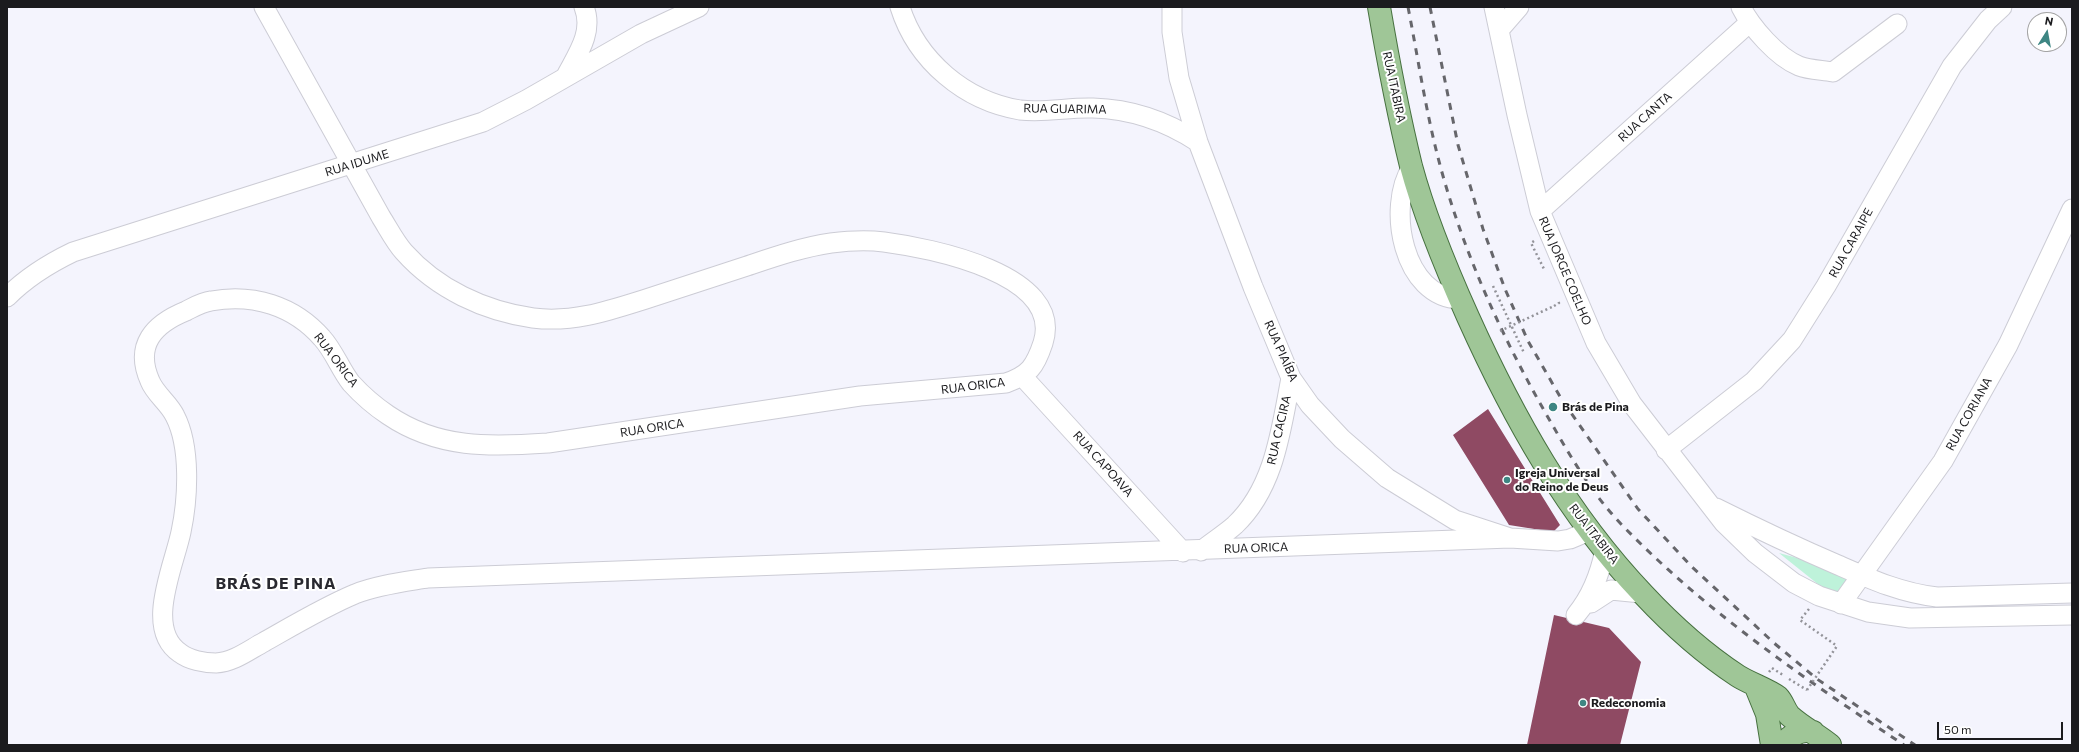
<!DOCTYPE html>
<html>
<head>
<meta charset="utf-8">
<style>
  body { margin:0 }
  #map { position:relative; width:2079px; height:752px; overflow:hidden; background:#f4f4fd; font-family:Commissioner,sans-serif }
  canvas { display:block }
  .frame { position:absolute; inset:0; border:8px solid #1b1b1e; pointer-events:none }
  .north { position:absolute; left:2027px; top:12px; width:40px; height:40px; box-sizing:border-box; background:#fff; border:1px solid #a4a4a5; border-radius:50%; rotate:11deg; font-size:11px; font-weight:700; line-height:16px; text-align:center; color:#1b1b1e }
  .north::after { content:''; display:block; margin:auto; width:14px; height:18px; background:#3e8683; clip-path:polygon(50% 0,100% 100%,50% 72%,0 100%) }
  .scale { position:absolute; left:1937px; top:722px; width:126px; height:18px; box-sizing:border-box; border:2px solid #1b1b1e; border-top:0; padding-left:5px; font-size:12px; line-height:14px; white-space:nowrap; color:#1b1b1e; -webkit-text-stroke:3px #fff; paint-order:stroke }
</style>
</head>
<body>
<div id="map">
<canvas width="2079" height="752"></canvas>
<div class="frame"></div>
<div class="north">N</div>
<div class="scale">50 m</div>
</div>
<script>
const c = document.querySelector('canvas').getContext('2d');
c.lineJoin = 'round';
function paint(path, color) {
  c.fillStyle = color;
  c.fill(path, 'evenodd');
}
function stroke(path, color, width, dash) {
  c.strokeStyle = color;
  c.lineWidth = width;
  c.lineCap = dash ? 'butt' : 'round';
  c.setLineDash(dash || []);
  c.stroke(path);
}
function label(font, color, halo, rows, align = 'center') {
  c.font = font + ' Commissioner,sans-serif';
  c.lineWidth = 4;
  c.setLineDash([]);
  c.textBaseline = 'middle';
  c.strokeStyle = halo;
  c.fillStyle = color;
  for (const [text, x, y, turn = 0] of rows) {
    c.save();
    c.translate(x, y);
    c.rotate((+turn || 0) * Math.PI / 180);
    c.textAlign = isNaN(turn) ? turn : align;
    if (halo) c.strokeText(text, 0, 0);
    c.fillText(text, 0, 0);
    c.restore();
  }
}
const green = new Path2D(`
  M1779 553 1853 573 1834 597Z`);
const building = new Path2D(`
  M1488 409 1560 525 1553 532 1509 525 1453 435Z
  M1554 615 1609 628 1641 662 1620 745H1527Z`);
const path = new Path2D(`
  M1534 241 1531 243 1544 269
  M1493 286 1524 353
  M1554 306 1559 303 1558 301
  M1809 609 1800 620 1837 646
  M1769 672 1772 668 1783 675
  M1789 679 1807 690`);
const minor = new Path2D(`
  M264 7 381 217C388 228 395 242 404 252 437 289 484 311 533 318 573 323 608 311 646 299 680 288 714 277 747 266 774 257 803 247 831 243 847 241 868 240 884 242 930 248 1065 274 1043 343 1035 367 1029 375 1006 383L860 396 548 443C490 447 438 449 388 415 376 407 361 394 351 383 340 369 334 351 322 338 294 306 253 293 211 301 202 302 194 307 186 311 154 324 134 345 150 381 155 394 169 403 175 416 191 447 188 499 181 532 174 566 144 629 180 653 189 660 204 663 216 663 234 662 249 650 264 642 294 625 324 607 355 594 378 585 404 582 428 578L1510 538
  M900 7C917 61 965 101 1020 110 1046 113 1069 107 1093 108 1132 109 1166 121 1198 142
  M1172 7V32L1179 78 1198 142 1253 287 1291 378 1310 405 1342 439 1387 478 1455 520 1510 538 1558 541 1570 539 1589 531
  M1494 7 1517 115 1540 211 1596 343 1632 404 1724 523 1755 553 1794 583 1819 596 1868 612 1910 618 2072 615
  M1741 7C1751 27 1777 57 1799 66 1809 70 1822 70 1833 72L1897 24
  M1499 30 1519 7
  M566 76C577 55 594 32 584 7
  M1412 167C1386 207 1403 298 1460 299
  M1540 211 1749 23
  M7 297C27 277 48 264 73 252L483 122 526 100 641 34 699 7
  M1023 377 1183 552
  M1666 450 1754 381 1792 340 1826 286 1952 66 1988 20 2002 7
  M1716 508C1756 528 1796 547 1838 565 1870 579 1901 593 1937 597L2072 593
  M1201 551C1212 542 1225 534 1235 525 1275 487 1281 429 1291 378
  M1585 604 1591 603 1611 590 1641 593
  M1841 604 1943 461 2008 345 2072 209
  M1576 615C1591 597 1600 574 1605 550`);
const major = new Path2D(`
  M1379 7C1388 60 1398 113 1411 166 1425 218 1446 268 1468 317 1513 417 1567 514 1643 594 1671 624 1703 653 1738 676 1749 683 1769 690 1778 697 1783 702 1785 711 1790 716 1802 727 1818 735 1830 745
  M1756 687 1767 714 1772 745
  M1782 745C1790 736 1801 728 1813 732`);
const rail = new Path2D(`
  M1408 7C1419 63 1427 120 1443 176 1468 264 1507 347 1553 426 1573 461 1594 496 1622 525 1705 611 1805 679 1904 745
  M1430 7 1458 145 1483 229 1505 289 1528 341 1562 400 1638 509 1691 566 1774 643 1817 679 1915 745`);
const pathBridge = new Path2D(`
  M1500 331 1554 306
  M1807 690 1837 646`);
const markers = [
  [1553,407,5,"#3e8683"],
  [1507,480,4,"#3e8683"],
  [1583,703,4,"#3e8683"]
];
const streetNames = [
  ["RUA ITABIRA",1394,87,78],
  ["RUA GUARIMA",1065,109,1],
  ["RUA CANTA",1645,117,-42],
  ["RUA IDUME",357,163,-17],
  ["RUA CARAIPE",1851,243,-61],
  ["RUA JORGE COELHO",1565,271,67],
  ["RUA PIAÍBA",1281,351,66],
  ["RUA ORICA",336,360,53],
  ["RUA ORICA",973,386,-7],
  ["RUA CORIANA",1969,414,-61],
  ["RUA ORICA",652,428,-9],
  ["RUA CACIRA",1279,430,-77],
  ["RUA CAPOAVA",1103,464,48],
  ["RUA ITABIRA",1594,534,52],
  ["RUA ORICA",1256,548,-2]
];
const poiNames = [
  ["Brás de Pina",1562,407],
  ["Igreja Universal",1515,473],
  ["do Reino de Deus",1515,487],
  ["Redeconomia",1591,703]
];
const districtNames = [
  ["BRÁS DE PINA",276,584]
];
paint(green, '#bef2da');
paint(building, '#8f4a63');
stroke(minor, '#ccccd5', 21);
stroke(major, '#477140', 24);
stroke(path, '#939399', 2.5, [2, 3]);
stroke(minor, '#fff', 19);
stroke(major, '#9fc697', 22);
stroke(rail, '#66666b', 3, [7, 7]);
stroke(pathBridge, '#939399', 2.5, [2, 3]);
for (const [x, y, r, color] of markers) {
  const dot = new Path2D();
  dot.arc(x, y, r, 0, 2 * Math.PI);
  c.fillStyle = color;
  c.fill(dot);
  stroke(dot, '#fff', 1.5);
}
label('12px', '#1b1b1e', '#fff', streetNames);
label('bold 12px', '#1b1b1e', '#fff', poiNames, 'left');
c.letterSpacing = '1px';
label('bold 16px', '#292930', '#fff', districtNames);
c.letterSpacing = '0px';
</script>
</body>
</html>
